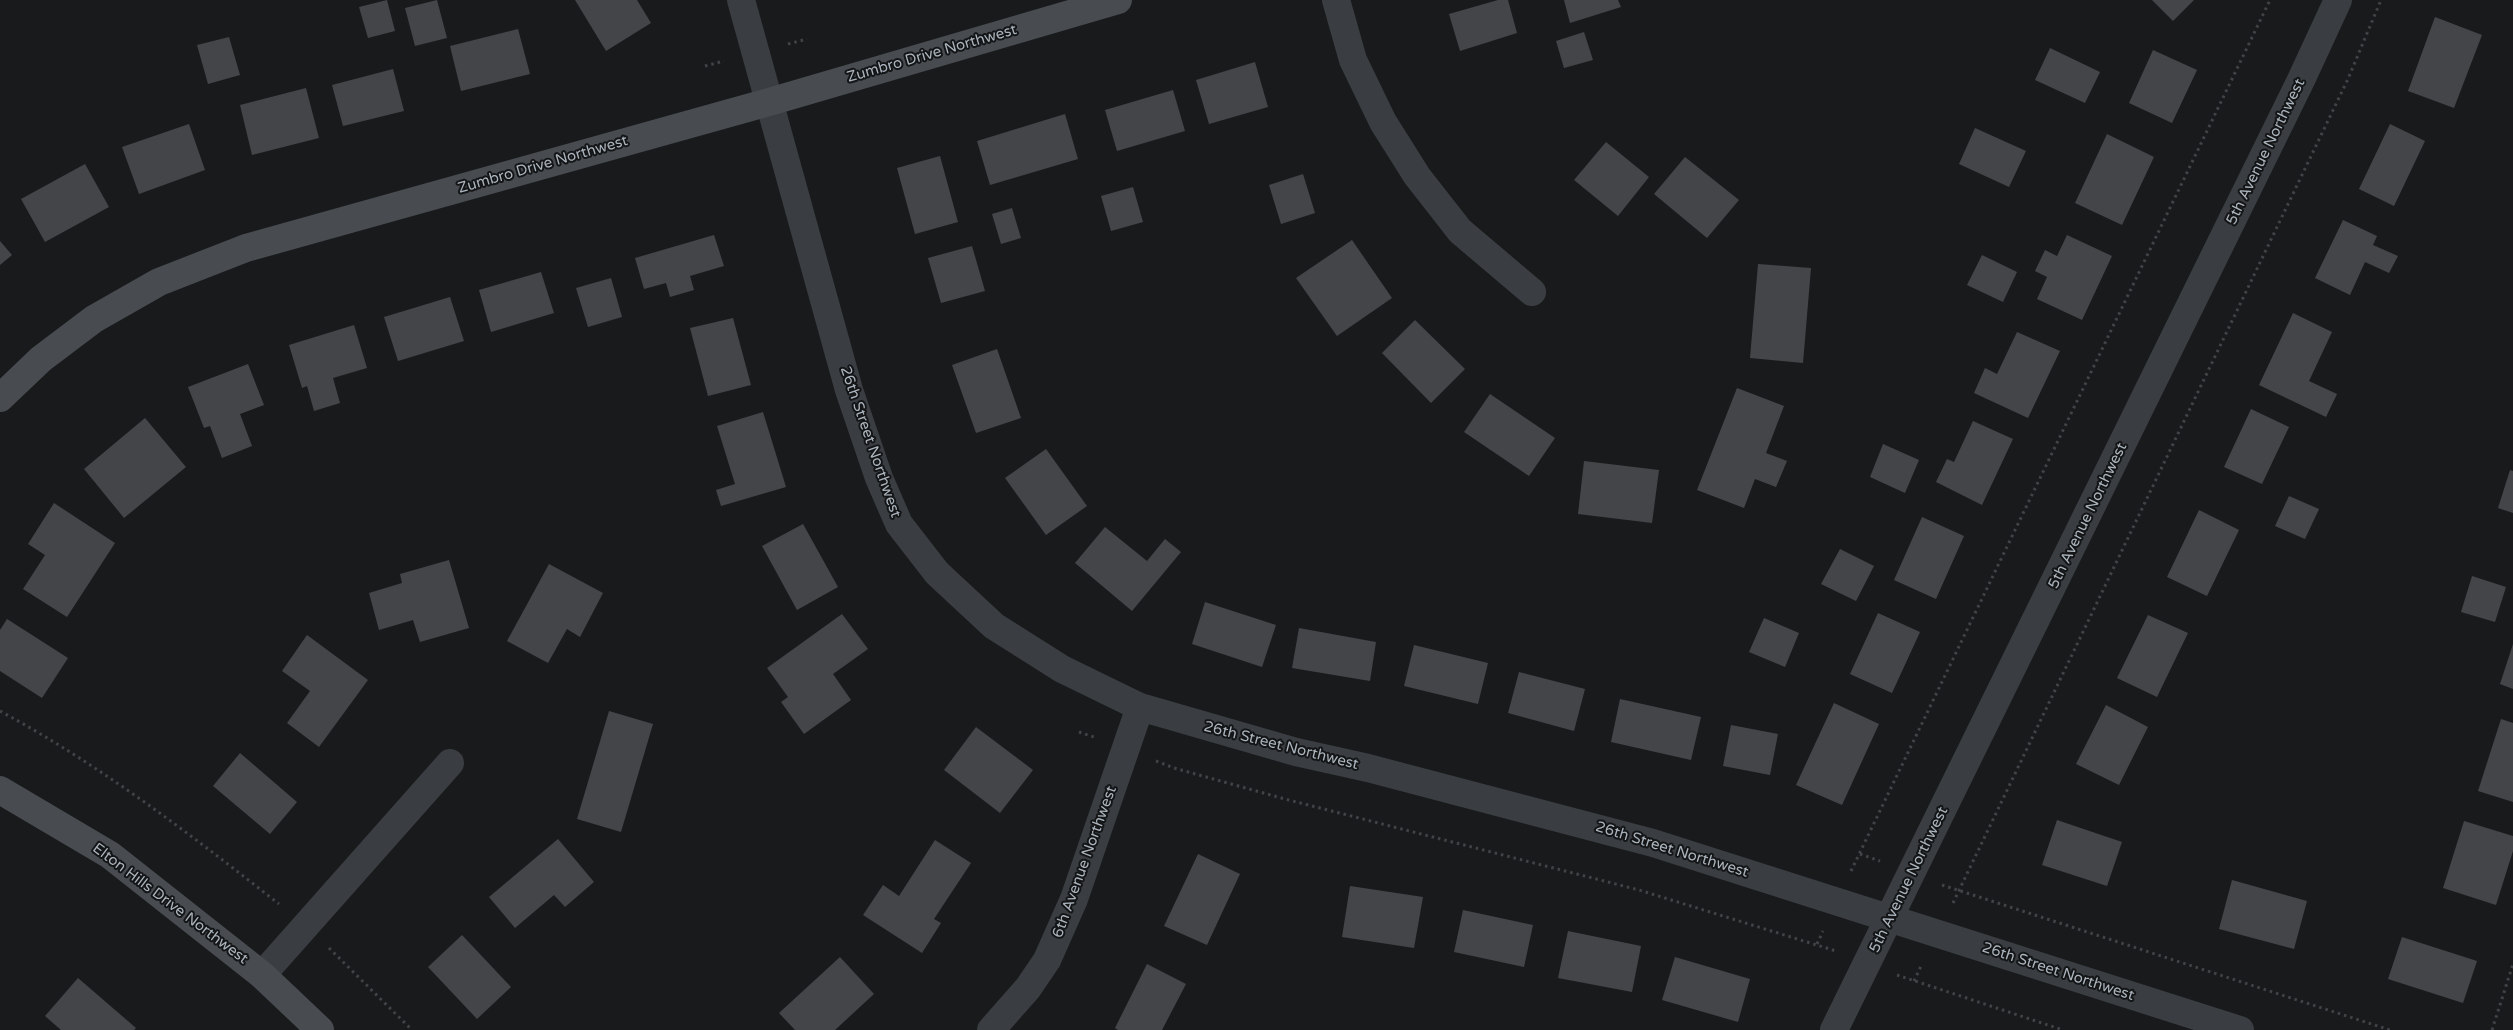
<!DOCTYPE html>
<html>
<head>
<meta charset="utf-8">
<style>
  body { margin:0 }
  canvas { display:block; background:#191a1c }
</style>
</head>
<body>
<canvas width="2513" height="1030"></canvas>
<script>
const c = document.querySelector('canvas').getContext('2d');
c.lineJoin = 'round';
function paint(path, color) {
  c.fillStyle = color;
  c.fill(path, 'evenodd');
}
function stroke(path, color, width, dash) {
  c.strokeStyle = color;
  c.lineWidth = width;
  c.lineCap = dash ? 'butt' : 'round';
  c.setLineDash(dash || []);
  c.stroke(path);
}
function label(font, color, halo, rows, align = 'center') {
  c.font = font + ' "Varela Round",sans-serif';
  c.lineWidth = 4;
  c.setLineDash([]);
  c.textBaseline = 'middle';
  c.strokeStyle = halo;
  c.fillStyle = color;
  for (const [text, x, y, turn = 0] of rows) {
    c.save();
    c.translate(x, y);
    c.rotate((+turn || 0) * Math.PI / 180);
    c.textAlign = isNaN(turn) ? turn : align;
    if (halo) c.strokeText(text, 0, 0);
    c.fillText(text, 0, 0);
    c.restore();
  }
}
const building = new Path2D(`
  M387 0 395 31 368 38 359 7Z
  M437 0 447 38 415 46 405 8Z
  M575 0H637L651 23 606 51Z
  M1498 0H1508L1517 33 1460 51 1449 14Z
  M1564 0H1618L1621 7 1570 23Z
  M2152 0H2194L2173 21Z
  M2435 17 2482 35 2454 108 2408 91Z
  M518 29 530 74 461 91 450 46Z
  M1584 32 1593 60 1564 68 1556 41Z
  M229 37 240 75 208 84 197 45Z
  M2050 48 2100 72 2085 103 2035 80Z
  M2153 50 2197 70 2172 123 2129 103Z
  M1255 62 1268 107 1209 124 1196 80Z
  M393 69 404 111 343 126 332 85Z
  M306 88 319 138 252 155 240 105Z
  M1173 90 1185 131 1117 151 1105 110Z
  M1065 114 1078 159 990 185 977 141Z
  M189 124 205 170 139 194 122 147Z
  M2390 124 2425 141 2394 206 2359 189Z
  M1975 128 2026 151 2009 187 1959 164Z
  M2107 134 2154 157 2122 225 2075 203Z
  M1606 142 1649 177 1618 216 1574 180Z
  M940 156 958 222 915 234 897 168Z
  M1685 157 1739 200 1707 238 1654 194Z
  M85 164 109 207 45 242 21 199Z
  M1303 174 1315 213 1281 224 1269 185Z
  M1133 187 1143 222 1111 231 1101 196Z
  M1012 208 1021 238 1001 244 992 214Z
  M2343 220 2377 236 2373 245 2398 256 2389 273 2365 262 2350 295 2315 278Z
  M714 235 724 266 690 276 694 290 670 297 666 283 644 289 635 258Z
  M2067 235 2112 256 2082 320 2037 299 2047 277 2035 271 2045 250 2057 256Z
  M1352 240 1392 298 1337 336 1296 278Z
  M0 241 12 255 0 265Z
  M972 246 985 291 941 303 928 258Z
  M1982 255 2017 272 2003 302 1967 285Z
  M1758 264 1811 268 1803 363 1750 358Z
  M541 272 554 313 491 332 479 290Z
  M611 278 622 317 588 327 576 288Z
  M450 297 464 341 398 361 384 317Z
  M2293 313 2332 332 2309 381 2337 394 2326 417 2259 385Z
  M733 318 751 385 708 396 690 328Z
  M1415 320 1465 369 1431 403 1382 353Z
  M354 325 367 368 333 378 340 403 314 411 307 386 302 388 289 345Z
  M2017 332 2060 351 2028 418 1974 393 1985 368 1997 374Z
  M997 349 1021 418 976 433 952 365Z
  M248 364 264 405 240 414 252 446 222 458 210 426 204 428 188 387Z
  M1737 388 1784 406 1766 453 1787 461 1776 487 1755 479 1744 508 1697 490Z
  M1490 394 1555 438 1529 476 1464 432Z
  M2251 409 2289 427 2262 484 2224 467Z
  M763 412 786 487 721 506 716 490 735 484 717 426Z
  M145 418 186 467 124 518 84 469Z
  M1973 421 2013 439 1982 505 1936 482 1947 459 1954 462Z
  M1883 444 1919 460 1905 493 1870 477Z
  M1046 449 1087 506 1046 535 1005 478Z
  M1584 461 1659 470 1652 523 1578 514Z
  M2510 470 2513 471V513L2498 508Z
  M2289 496 2319 509 2305 539 2275 526Z
  M54 503 115 543 67 617 23 589 45 555 28 544Z
  M2199 510 2239 530 2207 596 2167 577Z
  M1922 517 1964 536 1936 599 1894 580Z
  M803 524 838 587 797 610 762 546Z
  M1105 527 1147 561 1165 539 1181 552 1132 611 1075 563Z
  M1840 549 1874 566 1856 601 1821 584Z
  M449 560 469 628 420 642 413 620 379 630 369 593 402 583 400 574Z
  M549 564 603 593 580 637 567 629 548 663 507 641Z
  M2472 576 2506 587 2495 622 2461 612Z
  M1205 602 1276 625 1262 667 1192 644Z
  M1878 613 1920 632 1892 693 1850 674Z
  M842 614 868 649 833 674 851 700 804 734 781 702 788 697 767 668Z
  M2148 615 2188 633 2157 697 2117 678Z
  M1764 618 1799 633 1785 667 1749 652Z
  M7 619 68 658 42 698 0 671V630Z
  M1299 628 1376 642 1370 681 1292 668Z
  M307 635 368 680 319 747 287 723 310 691 282 671Z
  M2513 644V689L2500 684Z
  M1414 645 1488 663 1478 704 1404 686Z
  M1519 672 1585 689 1574 731 1508 713Z
  M1620 699 1701 717 1691 760 1611 742Z
  M1834 703 1879 724 1842 805 1796 785Z
  M2106 705 2148 727 2119 785 2076 764Z
  M609 711 653 724 621 832 577 819Z
  M2501 719 2513 723V802L2478 791Z
  M1731 725 1778 734 1770 775 1723 766Z
  M976 727 1033 770 1000 813 944 770Z
  M240 753 297 802 270 834 213 786Z
  M2057 820 2122 842 2107 886 2042 865Z
  M2464 821 2513 836V851L2496 905 2443 888Z
  M558 839 594 882 565 907 554 895 515 928 489 897Z
  M935 840 971 863 934 919 941 923 922 953 863 915 883 885 899 896Z
  M1198 854 1240 874 1207 945 1164 926Z
  M2232 880 2307 901 2294 949 2219 929Z
  M1350 886 1423 897 1414 948 1342 937Z
  M1463 910 1533 925 1524 967 1454 952Z
  M1568 931 1641 946 1632 992 1558 978Z
  M462 935 511 987 477 1019 428 967Z
  M2402 937 2477 961 2463 1003 2388 979Z
  M840 957 874 994 835 1030H795L779 1013Z
  M1675 957 1750 979 1738 1022 1662 1000Z
  M1147 964 1186 984 1162 1030H1118L1115 1028Z
  M78 978 136 1028 134 1030H61L45 1016Z`);
const path = new Path2D(`
  M788 44 807 39
  M705 66 724 61
  M0 711C100 765 190 834 279 904
  M1079 732 1094 737
  M1156 761 1174 768 1285 799 1639 890 1836 951
  M1860 854 1880 861
  M1851 871 2270 0
  M1942 885 2390 1030
  M1953 903 2348 79 2381 0
  M1817 944 1823 931
  M329 948 412 1030
  M1897 975 2063 1030
  M1914 981 1922 964
  M2492 1030 2513 964`);
const street = new Path2D(`
  M741 0 849 390 879 478 899 524 937 573 994 626 1062 669 1140 707 1296 752 1368 768 1653 843 2240 1030
  M1336 0 1353 60 1383 122 1417 176 1460 231 1532 292
  M262 975 450 763
  M991 1030 1028 988 1047 960 1074 899 1140 707
  M1834 1030 2301 80 2338 0`);
const secondary = new Path2D(`
  M0 398 41 359 94 319 159 282 246 248 769 102 1118 0
  M0 790 110 855 262 975 320 1030`);
const streetNames = [
  ["Zumbro Drive Northwest",932,54,-16],
  ["5th Avenue Northwest",2266,152,-64],
  ["Zumbro Drive Northwest",543,165,-16],
  ["26th Street Northwest",870,442,71],
  ["5th Avenue Northwest",2088,516,-64],
  ["26th Street Northwest",1281,746,14],
  ["26th Street Northwest",1672,850,17],
  ["6th Avenue Northwest",1085,862,-70],
  ["5th Avenue Northwest",1909,880,-64],
  ["Elton Hills Drive Northwest",170,904,37],
  ["26th Street Northwest",2058,972,18]
];
paint(building, '#434549');
stroke(path, '#404448', 3, [2.5, 4]);
stroke(street, '#3a3d41', 28);
stroke(secondary, '#484c51', 28);
label('15px', '#abb4bc', '#141517', streetNames);
</script>
</body>
</html>
